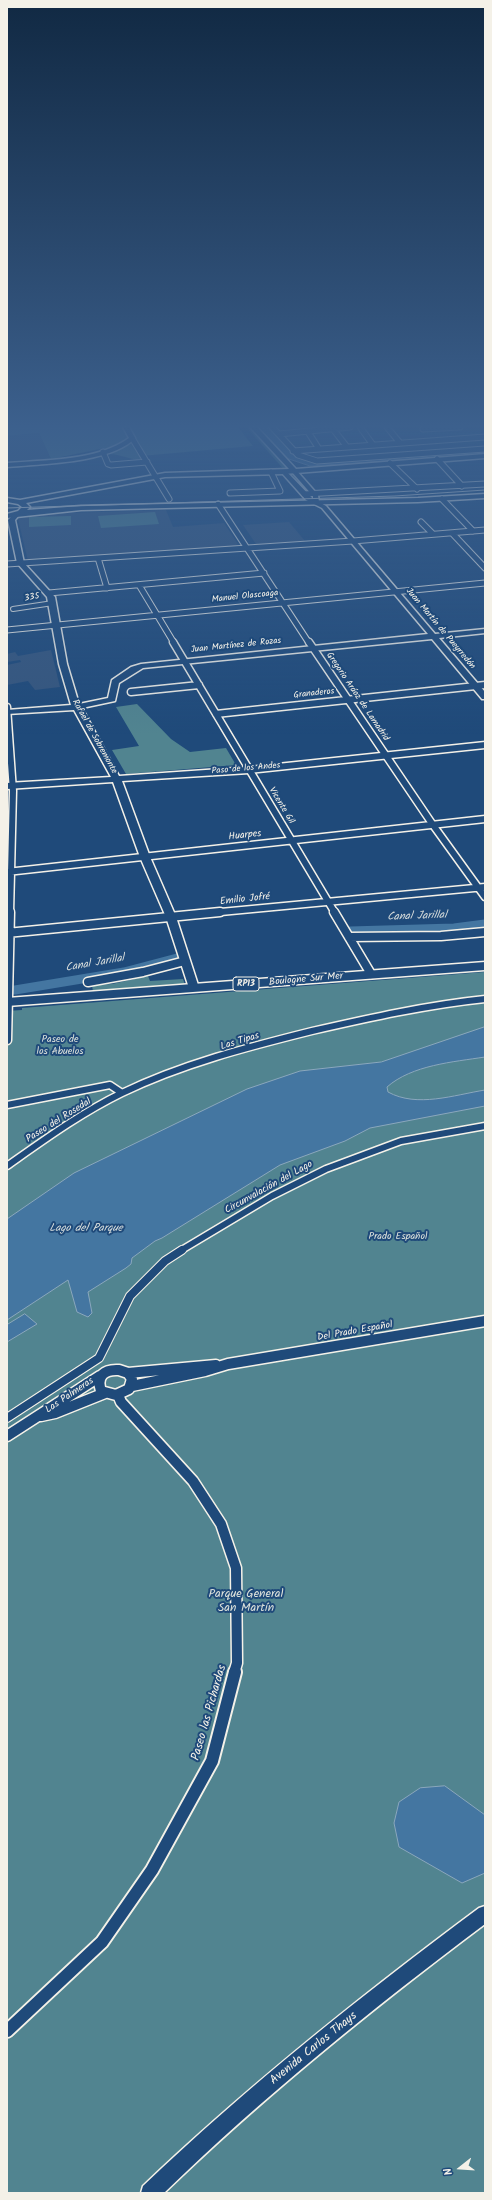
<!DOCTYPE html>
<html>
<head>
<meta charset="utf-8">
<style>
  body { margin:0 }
  #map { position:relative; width:492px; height:2200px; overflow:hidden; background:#1f4a7a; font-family:Kalam,sans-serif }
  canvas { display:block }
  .frame { position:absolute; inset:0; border:8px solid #f4f1e8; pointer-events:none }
  .north { position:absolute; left:440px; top:2148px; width:40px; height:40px; -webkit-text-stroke:3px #1f4a7a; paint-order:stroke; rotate:253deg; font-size:11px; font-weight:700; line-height:16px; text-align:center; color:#f4f1e8 }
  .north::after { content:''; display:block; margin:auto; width:14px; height:18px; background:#f4f1e8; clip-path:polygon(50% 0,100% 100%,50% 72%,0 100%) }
</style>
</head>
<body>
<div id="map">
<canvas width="492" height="2200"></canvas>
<div class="frame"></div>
<div class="north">N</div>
</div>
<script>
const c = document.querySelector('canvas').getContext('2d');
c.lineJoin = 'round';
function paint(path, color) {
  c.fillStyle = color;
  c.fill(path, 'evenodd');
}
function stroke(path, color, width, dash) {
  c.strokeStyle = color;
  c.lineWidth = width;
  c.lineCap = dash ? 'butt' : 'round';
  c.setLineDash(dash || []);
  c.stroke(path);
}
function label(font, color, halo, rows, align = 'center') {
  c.font = font + ' Kalam,sans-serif';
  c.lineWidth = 4;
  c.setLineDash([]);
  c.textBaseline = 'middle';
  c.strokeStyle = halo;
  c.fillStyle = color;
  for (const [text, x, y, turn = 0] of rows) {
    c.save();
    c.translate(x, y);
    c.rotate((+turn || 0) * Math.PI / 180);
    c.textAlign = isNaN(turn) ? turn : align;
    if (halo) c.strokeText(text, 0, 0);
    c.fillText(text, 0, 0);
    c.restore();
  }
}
const built = new Path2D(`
  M39 433 51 459 7 462V436Z
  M166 510 173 527 224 523 238 544 234 546 28 561 18 519 28 514Z
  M289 522 305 541 256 544 243 525Z
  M51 650 60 687 35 690 28 681 7 685V665L21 662 20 660 7 662V654L15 652 18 656Z`);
const green = new Path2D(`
  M7 427H238L253 446 141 456 143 460C134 461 120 454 109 454L105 448 51 459 39 433 7 436Z
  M246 427H252L313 493H305Z
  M155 512 159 524 101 528 98 516Z
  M71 516V525L29 527V517Z
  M137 704 171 739 190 752 226 748 236 765 126 774 112 750 139 746 116 707Z
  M485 972V2193H7V1011L22 1010V1008Z
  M148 976 150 981 183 979 185 985 93 992 92 985 112 984Z`);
const water = new Path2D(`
  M258 427H268L295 456 314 462 485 451V454L310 466 286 458Z
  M485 1027V1057C453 1062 412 1065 387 1087L388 1092C417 1108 454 1095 485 1090V1106L370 1128 345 1141 280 1165 162 1238 155 1241 132 1258 131 1264 126 1268 88 1292 92 1313 88 1317 77 1312 68 1280 7 1320V1219L74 1173 247 1089 300 1071 381 1062Z
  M25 1314 37 1324 7 1342V1325Z
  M445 1786 485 1815V1873L462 1883 399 1847 394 1823 399 1802 420 1788Z`);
const canal = new Path2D(`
  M350 931 454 928 485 924
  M15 990 124 972 177 958`);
const pedestrianFar2 = new Path2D(`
  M13 609 53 603`);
const pedestrianFar1 = new Path2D(`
  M7 1105 110 1085 122 1093
  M7 1166C44 1140 81 1113 122 1093 182 1064 248 1047 312 1031 369 1018 427 1005 485 999
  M180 1251 272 1196 326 1169 401 1141 485 1126`);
const pedestrian = new Path2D(`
  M7 1418 99 1358 130 1296 165 1261 182 1250`);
const minorFar4 = new Path2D(`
  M272 427 298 455 317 461 485 449
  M360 427 373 445
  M387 427 400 443
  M333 429 347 447
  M423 429 460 427
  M308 432 319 449
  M279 434 350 427
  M132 438 169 499
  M293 451 485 437
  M103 452 108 464 111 465 147 462
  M437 459 462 486
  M390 463 417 489
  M230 493 280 491 271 472
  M304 494 485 484
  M442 499 473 531
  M218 504 309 643
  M421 522 433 534
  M452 533 485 568
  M98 558 107 588
  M7 564 353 541 485 530
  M139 585 174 643
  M49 593 264 573
  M7 630 485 583`);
const minorFar3 = new Path2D(`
  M173 642 335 913
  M309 642 433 825 485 897
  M131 692 199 685
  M7 707 13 791 10 913
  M216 714 485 685
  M7 872 485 819
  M210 913 485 887`);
const minorFar2 = new Path2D(`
  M334 912 371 974
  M7 933 220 912
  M349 937 441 936 485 932
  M88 982 143 972 185 961
  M7 1040 10 912`);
const minorFar1 = new Path2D(`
  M119 1370 128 1373 132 1379 129 1389 116 1395 101 1391C96 1376 104 1369 119 1370Z
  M128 1373 216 1365
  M132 1386 205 1371 228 1364 485 1321
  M118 1395 121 1402 193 1481 221 1524 236 1568 237 1663 234 1673
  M41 1416 55 1413 105 1393
  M7 1436 100 1376`);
const minor = new Path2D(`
  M7 2031 102 1942 152 1870 212 1761 235 1672`);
const tertiary = new Path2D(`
  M123 427H129L135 438C112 463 41 464 7 467V463C44 460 98 461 129 438Z
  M292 470H296L318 495 319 502 326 506 435 634 485 629V633L439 638 485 692V699H482L432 639 143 668 119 683 115 701 82 708 119 776 249 767 485 742V748L249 773 122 781 150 857 176 917 199 988 194 991 189 988 166 917 140 857 113 782 7 789V783L111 777 74 710 7 714V710L71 705 59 664 47 597 17 563 8 520 15 513 20 514 15 520 24 563 55 597 67 664 79 704 108 698 112 680 131 667 141 664 428 634 322 508 306 500 281 472 286 471 313 499V496L292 472Z
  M485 1906V1924C373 2008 264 2096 164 2193H141L143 2186C249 2085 362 1995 479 1908Z`);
const secondary = new Path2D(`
  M250 427H257L296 469 485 454V458L284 474 165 477 26 503 30 507 27 510 81 506 418 498 485 494V498L418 502 81 510 7 518V514L18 511 22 507 18 504 7 502V498L20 500 165 473 289 469Z`);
const primary = new Path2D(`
  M485 962V970L7 1006V998Z`);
const tram = new Path2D(`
  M7 508 395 496 485 490`);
const farStreetnames = [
  ["Manuel Olascoaga",245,597,-6],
  ["335",32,598,-9],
  ["Juan Martín de Pueyrredón",440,629,50],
  ["Juan Martínez de Rozas",236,646,-6],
  ["Granaderos",314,694,-6],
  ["Gregorio Aráoz de Lamadrid",357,697,56],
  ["Rafael de Sobremonte",94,737,61],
  ["Paso de los Andes",246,769,-5],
  ["Vicente Gil",281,806,59]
];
const shields = [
  [246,984,26]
];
const shieldNames = [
  ["RP13",246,984]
];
const streetNames = [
  ["Huarpes",245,836,-6],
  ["Emilio Jofré",245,900,-6],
  ["Boulogne Sur Mer",306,980,-5],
  ["Las Tipas",240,1042,-17],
  ["Paseo del Rosedal",59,1121,-32],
  ["Circunvalación del Lago",269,1188,-29],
  ["Del Prado Español",355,1332,-10],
  ["Las Palmeras",70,1396,-34]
];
const parkNames = [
  ["Paseo de",60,1040],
  ["los Abuelos",60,1052],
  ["Prado Español",398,1237]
];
const waterNames = [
  ["Canal Jarillal",417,917,-2],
  ["Canal Jarillal",95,964,-10],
  ["Lago del Parque",86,1229]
];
const nearParknames = [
  ["Parque General",246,1595],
  ["San Martín",246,1609]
];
const nearStreetnames = [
  ["Paseo las Pichardas",210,1713,-74],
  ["Avenida Carlos Thays",314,2049,-39]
];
paint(built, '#35567e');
paint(green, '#518490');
paint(water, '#4476a1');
stroke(water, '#8aa7bd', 1);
stroke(canal, '#4476a1', 9);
stroke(pedestrianFar2, '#f4f1e8', 6);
stroke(pedestrianFar1, '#f4f1e8', 9);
stroke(pedestrian, '#f4f1e8', 10);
stroke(minorFar4, '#f4f1e8', 7);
stroke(minorFar3, '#f4f1e8', 9);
stroke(minorFar2, '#f4f1e8', 11);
stroke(minorFar1, '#f4f1e8', 13);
stroke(minor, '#f4f1e8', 16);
stroke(tertiary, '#f4f1e8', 3);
stroke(secondary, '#f4f1e8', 3);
stroke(primary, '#f4f1e8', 3);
stroke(pedestrianFar2, '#1f4a7a', 4);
stroke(pedestrianFar1, '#1f4a7a', 6);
stroke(pedestrian, '#1f4a7a', 8);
stroke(minorFar4, '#1f4a7a', 5);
stroke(minorFar3, '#1f4a7a', 6);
stroke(minorFar2, '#1f4a7a', 8);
stroke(minorFar1, '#1f4a7a', 10);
stroke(minor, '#1f4a7a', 12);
paint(tertiary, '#1f4a7a');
paint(secondary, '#1f4a7a');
paint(primary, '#1f4a7a');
stroke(tram, '#f4f1e8', 1);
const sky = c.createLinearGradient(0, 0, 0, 735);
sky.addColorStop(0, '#112943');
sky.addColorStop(0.58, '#3c608d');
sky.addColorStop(1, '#3c608d00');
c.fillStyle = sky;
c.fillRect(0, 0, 492, 735);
label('9px', '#f4f1e8', '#1f4a7a', farStreetnames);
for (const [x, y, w] of shields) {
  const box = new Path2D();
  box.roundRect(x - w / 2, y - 7, w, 14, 3);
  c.fillStyle = '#1f4a7a';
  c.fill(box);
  stroke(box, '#f4f1e8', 1);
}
label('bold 9px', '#f4f1e8', null, shieldNames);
label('10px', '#f4f1e8', '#1f4a7a', streetNames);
label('10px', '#dce1db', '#1f4a7a', parkNames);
label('italic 11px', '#dadfdd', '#1f4a7a', waterNames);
label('12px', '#dce1db', '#1f4a7a', nearParknames);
label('12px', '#f4f1e8', '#1f4a7a', nearStreetnames);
</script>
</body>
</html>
